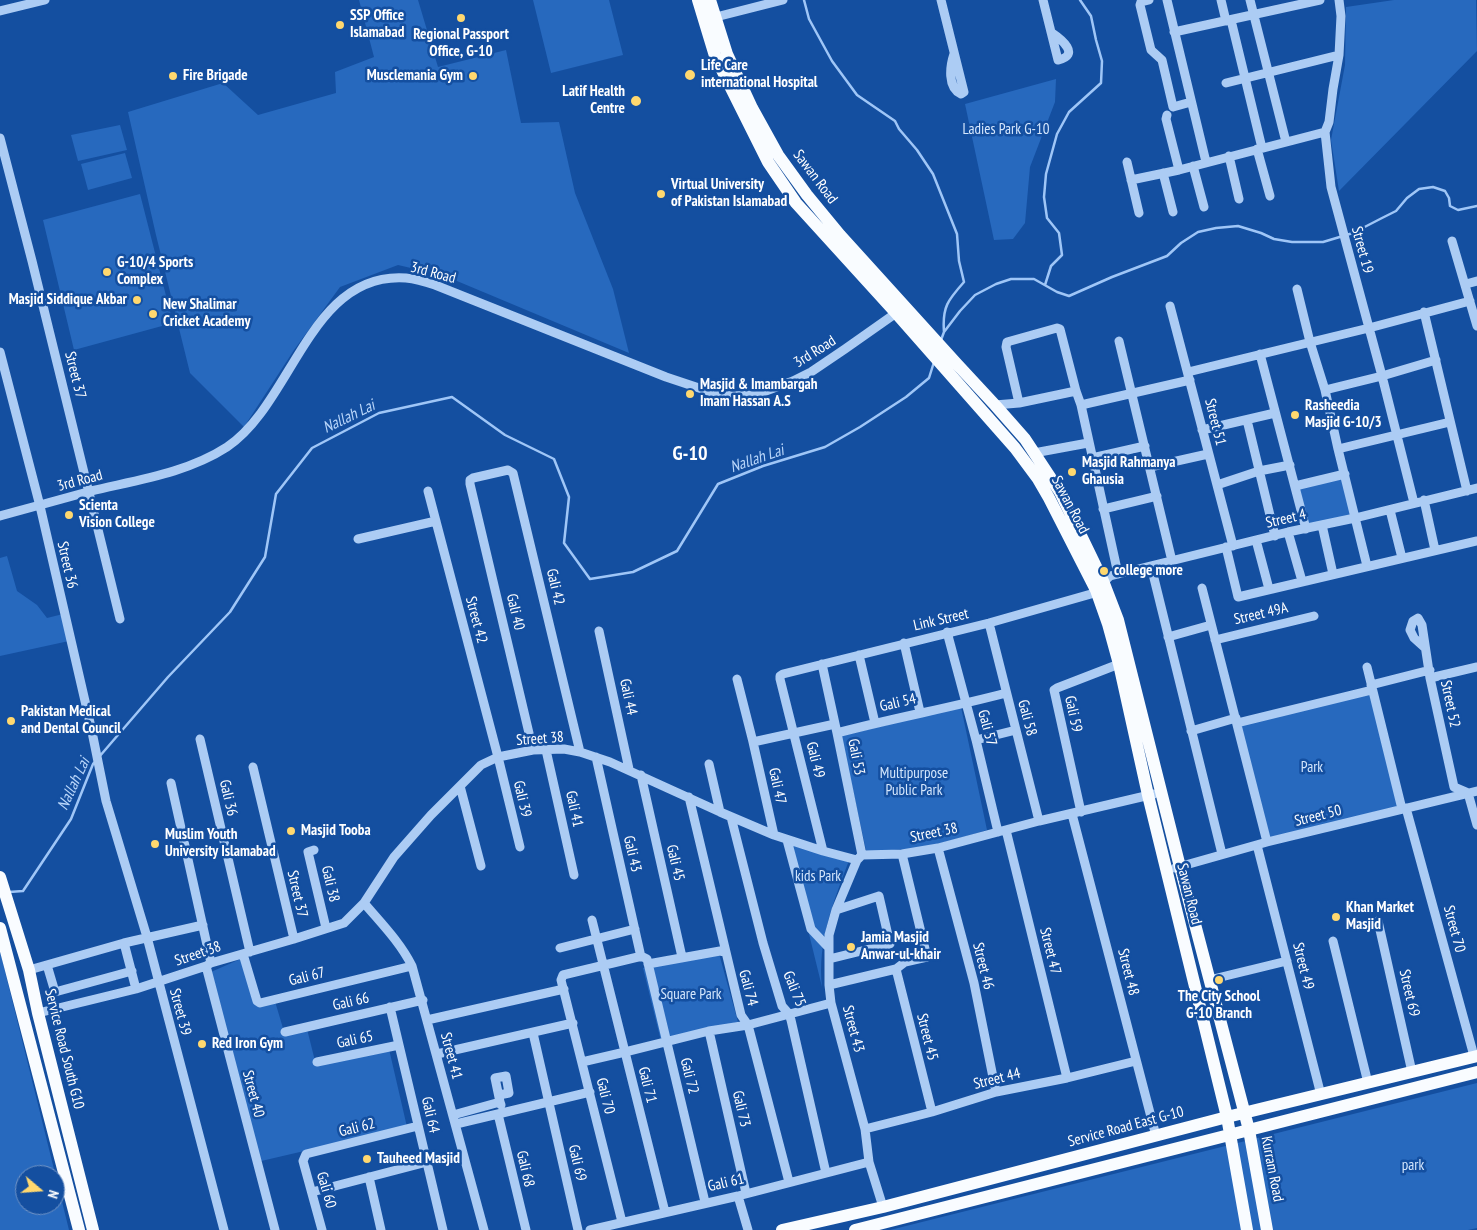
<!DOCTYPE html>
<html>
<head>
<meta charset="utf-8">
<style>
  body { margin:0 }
  #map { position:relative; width:1477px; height:1230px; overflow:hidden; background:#144fa0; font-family:"PT Sans Narrow",sans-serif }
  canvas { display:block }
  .north { position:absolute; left:15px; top:1165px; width:50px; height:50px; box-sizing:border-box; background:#144fa0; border:1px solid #7295c6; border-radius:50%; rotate:108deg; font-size:14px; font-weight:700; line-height:20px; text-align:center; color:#fff }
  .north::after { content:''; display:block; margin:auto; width:18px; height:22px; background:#ffd86f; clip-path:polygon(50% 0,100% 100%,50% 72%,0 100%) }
</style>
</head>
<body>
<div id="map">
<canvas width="1477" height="1230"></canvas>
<div class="north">N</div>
</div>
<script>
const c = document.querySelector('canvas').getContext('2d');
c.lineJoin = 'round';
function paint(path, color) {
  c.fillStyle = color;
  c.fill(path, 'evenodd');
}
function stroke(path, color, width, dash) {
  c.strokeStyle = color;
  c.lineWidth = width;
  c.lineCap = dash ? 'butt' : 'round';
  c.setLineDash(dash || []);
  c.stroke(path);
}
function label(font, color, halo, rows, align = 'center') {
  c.font = font + ' "PT Sans Narrow",sans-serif';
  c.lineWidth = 5;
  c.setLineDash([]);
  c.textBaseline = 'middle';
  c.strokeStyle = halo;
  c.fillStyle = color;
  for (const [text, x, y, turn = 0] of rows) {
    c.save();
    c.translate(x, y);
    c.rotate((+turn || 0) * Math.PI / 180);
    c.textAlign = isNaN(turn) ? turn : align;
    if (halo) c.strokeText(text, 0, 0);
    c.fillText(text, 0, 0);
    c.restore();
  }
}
const green = new Path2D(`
  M359 0H418L438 67 506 50 521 123 559 122 575 193 613 289 629 353 445 276 398 265 340 287 294 350 244 427 190 373 156 235 128 112 223 83 258 115 336 93 335 72 374 57Z
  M533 0H609L623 55 551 73Z
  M1394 0H1476L1477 51 1339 191 1331 140 1345 65 1346 7Z
  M1056 79 1055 102 1030 167 1025 223 1013 239 994 240 965 104Z
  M120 125 127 150 78 161 71 135Z
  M125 153 132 178 88 190 81 164Z
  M140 194 173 323 74 350 43 220Z
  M1344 476 1353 516 1307 527 1299 488Z
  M7 556 17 591 37 605 47 618 63 614 69 641 0 656V558Z
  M1371 693 1398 807 1270 838 1240 725Z
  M961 707 987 830C956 839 927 849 894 850 885 851 876 852 866 850L841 736Z
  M787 844 850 858C834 900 817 941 822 987Z
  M718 950 738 1022 661 1041 643 968Z
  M0 951 69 1230H0ZM25 1175H55V1205H25Z
  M245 957 258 1003 274 998 285 1035 307 1029 316 1065 389 1049 407 1127 257 1162 211 972Z
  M1477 1083V1228L1468 1230H890Z`);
const stream = new Path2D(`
  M804 0 809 19 832 61 857 95 895 121 899 129 917 150 933 174 957 234 959 261 964 282C948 300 942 307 944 332
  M1045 285 1051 266 1062 255 1059 233 1047 218 1044 197 1046 174 1057 134 1069 112 1101 83 1102 61 1096 40 1091 16 1080 0
  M941 340 944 332 960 311 975 295 996 284 1011 279H1034L1057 292 1069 296 1112 277 1167 256 1181 243 1198 232 1216 228 1238 226 1261 233 1274 239 1292 242H1323L1353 233 1382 218 1396 211 1407 198 1419 189 1433 187 1445 191 1449 198 1450 206 1458 210 1477 206
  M99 757 168 677 230 612 265 557 276 494 312 448 379 413 452 397 505 435 554 459 569 497 564 543 590 579 633 572 677 551 718 484 763 466 825 447 860 427 906 397 929 378 934 362
  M9 892 23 891 71 819 93 764 96 761`);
const minor = new Path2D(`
  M941 0 964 92 961 94C947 87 950 66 954 54
  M1043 0 1058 60C1081 55 1061 39 1052 33
  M1149 0 1141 2 1140 5 1151 50 1162 60 1173 107 1191 102
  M1167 0 1206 162
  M1221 0 1226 21
  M1250 0 1286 142
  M1339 0 1341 16 1339 55 1333 89 1329 122 1325 132 1331 187 1382 376 1414 503
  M0 11 45 0
  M712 18 783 0
  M1231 20 1262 148
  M1174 32 1320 0
  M1226 83 1339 55
  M1167 115 1166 119 1179 170
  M0 138 32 261 120 619
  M1257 149 1270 196
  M1229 156 1239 199
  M1127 162 1139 213
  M1193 166 1204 207
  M1163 173 1173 212
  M1131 180 1179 170 1325 132
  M1452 241 1477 326
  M1466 284 1477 281
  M1297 289 1310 342 1325 390 1338 449 1367 566
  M1170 306 1233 546
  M1424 312 1467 491
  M1119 341 1172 561
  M0 352 40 506 91 727 106 801 147 937 224 1230
  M1260 354 1306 529
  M1188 372 1369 328 1470 301
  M1325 390 1382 376 1436 360
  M1019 403 1006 347 1007 342 1057 328 1060 329 1076 391 1081 405 1118 574
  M995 405 1019 403 1076 391
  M1081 405 1190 380
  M1247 420 1275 536
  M1202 430 1275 413
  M1338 449 1450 422
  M1034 453 1088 443
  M1092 458 1145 446
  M1150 467 1208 454
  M1217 485 1259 471 1290 465
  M1295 486 1345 474
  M428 491 498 757 520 847
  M1424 500 1435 550
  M1103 509 1157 496
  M1390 510 1402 558
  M0 516C30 508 61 499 91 491 137 480 187 473 227 447 293 403 310 271 406 278 416 279 426 282 435 285L666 377 714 393 732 396 755 395 793 381 811 372 845 349 899 311
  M1322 525 1333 574
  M1288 532 1302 581
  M358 539 436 521
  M1256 540 1269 589
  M1226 547 1238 597 1477 541
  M1151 566 1222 854
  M1202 588 1267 842
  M989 623 1039 821
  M599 631 629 769
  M947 632 976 740 998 832
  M1168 637 1211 625
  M1215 640 1314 616
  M904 643 920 712
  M1424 647 1414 638 1410 630 1413 621 1418 618 1422 625 1430 678 1454 787 1468 793 1477 825
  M859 655 875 723
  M822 664 837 733 862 855
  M1367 667 1402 809
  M1430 678 1477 667
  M737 679 753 742 774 835
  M1371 685 1430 670
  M1237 723 1372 690
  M1191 731 1236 718
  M837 733C893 718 950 708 1006 693
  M200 739 250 952
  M976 740 1016 730
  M753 742 835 724
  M533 750 470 484V480L473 478 508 470 513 473 580 752
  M546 750 574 875
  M596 757 641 957
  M709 764 720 812
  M253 767 294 939
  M641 775 682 957
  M171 783 211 963
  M460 786 481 866
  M689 797 741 1015 748 1025 789 1182
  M1406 808 1474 1056
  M1081 812 1054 690 1057 688 1119 664
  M1072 814 1156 1136
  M731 817 763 943 782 1006 789 1014 791 1020 826 1173
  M1006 830 1067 1078
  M787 840 811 929 828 947
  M1257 845 1321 1095
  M938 848 974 983 996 1092
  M314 850 308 852 326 928
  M823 851 780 679V676L783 674 989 623 1091 594 1110 576 1288 532 1355 518 1477 488
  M857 860 836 910 829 935V985L831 1003 865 1129 869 1162 883 1207
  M1175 868 1267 842 1477 791
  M364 903C381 923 400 942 412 966L484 1230
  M592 920 665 1212
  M1378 921 1412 1072
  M1333 941 1368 1083
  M124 943 203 925
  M560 948 635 929
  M243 954 257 1001 260 1003 412 966
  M829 959 890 944 879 896 836 910
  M648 964 720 951 725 952
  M47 965 55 992 132 971
  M206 966 275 1230
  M896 969 932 1112
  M29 970 124 943 136 989
  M1209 980 1287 961
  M829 985 896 969 905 962 927 957 902 854
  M390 1007 443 1230
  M38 1013 136 989 206 966 211 963 294 939 344 923 364 903 394 857 431 815 481 765 498 757 533 750 564 749 580 752 610 762 720 812 774 835 823 851 857 860 862 855 902 854 938 848 1039 821 1154 794
  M427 1020 564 989
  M709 1031 746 1193
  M285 1032 423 1000
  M533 1033 578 1230
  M437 1054 573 1023
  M317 1062 399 1045
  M582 1062 625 1052 709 1031 748 1025 831 1003
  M499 1095 509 1093 506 1076 495 1078 500 1102
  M498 1114 526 1230
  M453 1115 500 1102 501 1105
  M456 1124 590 1092
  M865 1129 932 1112 996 1092 1067 1078 1136 1061
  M369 1177 381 1230
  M312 1192 427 1162
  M738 1196 748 1230
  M622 1222 561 980 563 975 638 957H643L647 959 705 1202
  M322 1230 303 1161 306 1154 418 1126
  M590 1230 738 1196 869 1162`);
const major = new Path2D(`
  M698 0 715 56 768 162 796 203 896 313 1015 448 1038 479 1049 498 1096 590 1108 624 1119 664 1148 795 1227 1117 1247 1230
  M710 0 727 54 752 108 778 155 807 195 840 235 956 363 995 405 1025 439 1060 492 1103 581 1118 620 1180 867 1249 1130 1267 1230
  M0 877 29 970 38 1013 93 1230
  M0 928 79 1230
  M782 1230 883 1207 1227 1117 1477 1056
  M855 1230 1477 1072`);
const markers = [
  [461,18,5,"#ffd86f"],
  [340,25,5,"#ffd86f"],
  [690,75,6,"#ffd86f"],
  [173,76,5,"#ffd86f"],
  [473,76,5,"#ffd86f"],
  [636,101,6,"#ffd86f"],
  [661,194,5,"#ffd86f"],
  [107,272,5,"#ffd86f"],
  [137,300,5,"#ffd86f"],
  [153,314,5,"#ffd86f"],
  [690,394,5,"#ffd86f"],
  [1295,415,5,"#ffd86f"],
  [1072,472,5,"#ffd86f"],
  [69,515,5,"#ffd86f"],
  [1104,571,5,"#ffd86f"],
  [11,721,5,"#ffd86f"],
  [291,831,5,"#ffd86f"],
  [155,844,5,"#ffd86f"],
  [1336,917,5,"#ffd86f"],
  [851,947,5,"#ffd86f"],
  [1219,980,5,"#ffd86f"],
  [202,1044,5,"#ffd86f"],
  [367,1159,5,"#ffd86f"]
];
const poiNames = [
  ["SSP Office",350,16],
  ["Islamabad",350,33],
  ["Regional Passport",461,35,"center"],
  ["Office, G-10",461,52,"center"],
  ["Life Care",701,66],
  ["international Hospital",701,83],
  ["Fire Brigade",183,76],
  ["Musclemania Gym",463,76,"right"],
  ["Latif Health",625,92,"right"],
  ["Centre",625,109,"right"],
  ["Virtual University",671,185],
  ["of Pakistan Islamabad",671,202],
  ["G-10/4 Sports",117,263],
  ["Complex",117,280],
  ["Masjid Siddique Akbar",127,300,"right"],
  ["New Shalimar",163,305],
  ["Cricket Academy",163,322],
  ["Masjid & Imambargah",700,385],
  ["Imam Hassan A.S",700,402],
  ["Rasheedia",1305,406],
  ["Masjid G-10/3",1305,423],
  ["Masjid Rahmanya",1082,463],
  ["Ghausia",1082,480],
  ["Scienta",79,506],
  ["Vision College",79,523],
  ["college more",1114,571],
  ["Pakistan Medical",21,712],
  ["and Dental Council",21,729],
  ["Masjid Tooba",301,831],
  ["Muslim Youth",165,835],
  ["University Islamabad",165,852],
  ["Khan Market",1346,908],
  ["Masjid",1346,925],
  ["Jamia Masjid",861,938],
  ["Anwar-ul-khair",861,955],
  ["The City School",1219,997,"center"],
  ["G-10 Branch",1219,1014,"center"],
  ["Red Iron Gym",212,1044],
  ["Tauheed Masjid",377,1159]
];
const parkNames = [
  ["Ladies Park G-10",1006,130],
  ["Park",1312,768],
  ["Multipurpose",914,774],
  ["Public Park",914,791],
  ["kids Park",818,877],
  ["Square Park",691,995],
  ["park",1413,1166]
];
const streetNames = [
  ["Sawan Road",815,177,53],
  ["Street 19",1362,250,75],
  ["3rd Road",433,273,15],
  ["3rd Road",815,352,-32],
  ["Street 37",75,375,76],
  ["Street 51",1215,422,76],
  ["3rd Road",80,481,-15],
  ["Sawan Road",1070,505,62],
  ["Street 4",1286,519,-13],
  ["Street 36",67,565,77],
  ["Gali 42",555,587,77],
  ["Gali 40",515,612,77],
  ["Street 49A",1261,614,-13],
  ["Street 42",476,620,75],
  ["Link Street",941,620,-13],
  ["Gali 44",628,697,78],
  ["Gali 54",898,703,-13],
  ["Street 52",1450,704,78],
  ["Gali 59",1073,714,78],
  ["Gali 58",1027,718,75],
  ["Gali 57",987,728,75],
  ["Street 38",540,739,-4],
  ["Gali 53",856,757,79],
  ["Gali 49",815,760,76],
  ["Gali 47",777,786,78],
  ["Gali 36",228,798,77],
  ["Gali 39",522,799,77],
  ["Gali 41",574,809,78],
  ["Street 50",1318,816,-14],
  ["Street 38",934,833,-12],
  ["Gali 43",632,854,77],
  ["Gali 45",675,863,77],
  ["Gali 38",330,884,77],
  ["Street 37",297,894,77],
  ["Sawan Road",1189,894,76],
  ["Street 70",1454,929,75],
  ["Street 47",1050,951,76],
  ["Street 38",198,954,-19],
  ["Street 46",983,966,76],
  ["Street 49",1303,966,76],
  ["Street 48",1128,972,76],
  ["Gali 67",307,977,-14],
  ["Gali 74",748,988,75],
  ["Gali 75",794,989,68],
  ["Street 69",1409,993,77],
  ["Gali 66",351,1002,-13],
  ["Street 39",180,1012,75],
  ["Street 43",853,1029,75],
  ["Street 45",927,1037,76],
  ["Gali 65",355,1040,-12],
  ["Service Road South G10",64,1049,76],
  ["Street 41",451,1056,75],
  ["Gali 72",689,1076,76],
  ["Street 44",997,1079,-14],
  ["Gali 71",647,1085,76],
  ["Street 40",253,1094,75],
  ["Gali 70",605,1096,76],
  ["Gali 73",741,1109,77],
  ["Gali 64",430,1115,77],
  ["Service Road East G-10",1126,1127,-15],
  ["Gali 62",357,1128,-14],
  ["Gali 69",577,1163,77],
  ["Gali 68",525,1169,77],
  ["Kurram Road",1272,1169,79],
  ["Gali 61",726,1183,-13],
  ["Gali 60",326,1190,74]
];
const waterNames = [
  ["Nallah Lai",349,417,-26],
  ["Nallah Lai",757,459,-19],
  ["Nallah Lai",74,784,-65]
];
const districtNames = [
  ["G-10",690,454]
];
paint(green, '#2769be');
stroke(stream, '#9fc6f7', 2.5);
stroke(minor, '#acccf4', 9);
stroke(major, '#f9fcff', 12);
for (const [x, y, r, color] of markers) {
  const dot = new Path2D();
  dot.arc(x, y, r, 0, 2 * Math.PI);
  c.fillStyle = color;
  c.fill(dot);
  stroke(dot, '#144fa0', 2);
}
label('bold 15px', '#fff', '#144fa0', poiNames, 'left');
label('15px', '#d5e7fd', '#144fa0', parkNames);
label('15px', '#fff', '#144fa0', streetNames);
label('italic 16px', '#b9d6fa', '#144fa0', waterNames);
label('bold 20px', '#fff', '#144fa0', districtNames);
</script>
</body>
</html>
